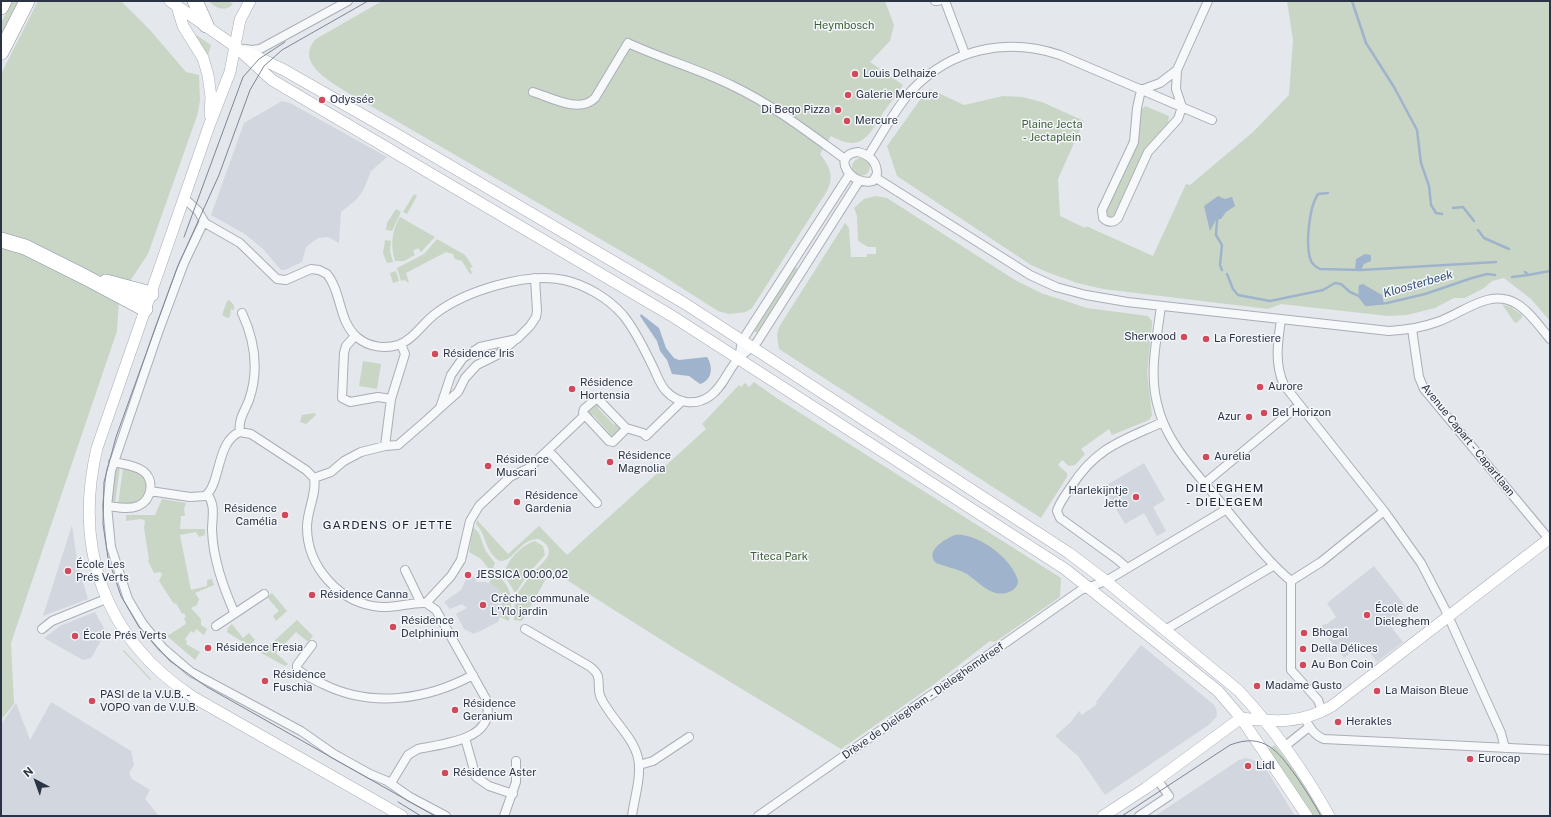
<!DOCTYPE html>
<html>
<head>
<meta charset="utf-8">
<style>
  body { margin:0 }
  #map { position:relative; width:1551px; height:817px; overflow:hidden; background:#e4e7ec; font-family:"Public Sans",sans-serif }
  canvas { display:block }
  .frame { position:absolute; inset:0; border:2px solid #2b3445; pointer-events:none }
  .north { position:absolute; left:16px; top:761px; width:40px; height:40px; -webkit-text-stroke:3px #f4f6f9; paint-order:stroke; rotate:319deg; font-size:11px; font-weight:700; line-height:16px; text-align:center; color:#2b3445 }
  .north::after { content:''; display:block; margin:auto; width:14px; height:18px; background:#2b3445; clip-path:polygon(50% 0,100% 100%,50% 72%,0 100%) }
</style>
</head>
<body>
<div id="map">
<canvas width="1551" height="817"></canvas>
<div class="frame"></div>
<div class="north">N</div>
</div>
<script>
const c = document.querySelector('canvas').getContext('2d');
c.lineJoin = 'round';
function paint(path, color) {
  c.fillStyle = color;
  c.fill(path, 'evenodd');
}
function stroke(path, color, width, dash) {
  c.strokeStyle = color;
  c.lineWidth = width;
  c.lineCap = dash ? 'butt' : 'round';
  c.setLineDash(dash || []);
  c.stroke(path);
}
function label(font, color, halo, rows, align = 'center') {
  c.font = font + ' "Public Sans",sans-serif';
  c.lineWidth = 3;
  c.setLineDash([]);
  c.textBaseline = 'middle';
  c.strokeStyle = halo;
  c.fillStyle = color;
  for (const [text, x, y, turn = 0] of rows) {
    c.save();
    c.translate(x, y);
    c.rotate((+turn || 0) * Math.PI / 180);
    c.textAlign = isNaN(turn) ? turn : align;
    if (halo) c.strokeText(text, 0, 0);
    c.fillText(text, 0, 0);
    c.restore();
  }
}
const built = new Path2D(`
  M282 101 290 103 387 157 371 171 364 189 357 199 341 212 339 243 328 237 318 238 306 247 302 262 285 270H281L264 250 245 234 211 215 244 123Z
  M1144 463 1165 500 1153 507 1166 531 1157 536 1144 513 1125 524 1103 487Z
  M72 525 77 561 88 599 43 616Z
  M1374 566 1407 608 1388 623 1403 642 1377 662 1363 644 1344 658 1321 629 1322 625 1327 624 1336 617 1327 603Z
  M468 575 477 578 476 582H486L495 586 502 596 504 604 498 622 474 634 464 629 456 614 467 608 462 604 450 609 444 602 461 590Z
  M95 612 106 632 91 658 83 660 44 638 60 626Z
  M1141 645 1213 704 1216 708 1217 716 1210 724 1105 795 1078 756 1055 736 1070 723 1079 711 1082 715 1097 704 1096 702Z
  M51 702 131 751 134 765 129 773 132 779 150 790 145 799 159 816H1V724L16 703 30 740Z
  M1246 758 1257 761 1266 769 1295 816H1155L1239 760Z`);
const green = new Path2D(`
  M12 1H19L1 36V23Z
  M38 1H121L150 30 186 72 199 75 200 100 198 113 148 254 128 284 88 272 1 235V74Z
  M209 1H228L233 4C226 12 216 9 209 1Z
  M382 1H885L894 25 890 41 870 62 903 85C897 94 890 103 883 113 868 136 862 153 831 136L820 154C829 166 835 176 827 191L752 308 746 312 729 314 718 311 652 269 350 94C333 83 293 63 316 39Z
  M1287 1H1550V321L1531 299 1504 278 1492 281 1484 288 1465 298H1454L1435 308 1407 315 1388 316 1281 304 1268 309 1103 289 1077 283 1047 272 1031 265 897 176 887 146 922 97 930 89 964 105 1003 96 1023 97 1042 102 1084 121 1058 179 1060 216 1085 228 1086 226 1153 256 1186 184 1190 185 1253 132 1289 95 1293 40Z
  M190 31 211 45 208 55 203 52Z
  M1145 106 1169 116 1168 123 1147 146 1115 215 1111 218 1106 216V211L1140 111Z
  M852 167a9 9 0 1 1 18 0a9 9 0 1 1-18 0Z
  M414 194 417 196 407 214 403 212Z
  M876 196 887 198 1015 280 1041 293 1087 308 1148 316 1152 321V325L1147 373 1152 415 1149 420 1112 435 1109 429 1081 449 1085 454 1075 465 1069 466 1062 460 1058 465 1067 473V477L1041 518 779 349 777 335 779 327 845 223 849 228 851 257H867V254H876V247H868L858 241 857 216 854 208 864 199Z
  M396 209 401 212 392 231 386 230 387 223Z
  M400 217 435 237 421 252 418 248 413 251 415 255 404 261H395C390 246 392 230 400 217Z
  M437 239 465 255 473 267 470 268 472 273 470 274 462 261 455 259 453 254 446 252 406 273 409 283 404 280 401 281 397 268 424 254Z
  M385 240 391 241 390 251 393 262 387 263 383 253Z
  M1 246 19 251 119 301 117 331 11 643 14 704 1 720Z
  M794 268H797V271L758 333 754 331Z
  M396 271 399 281 393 283 390 273Z
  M229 300 234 305V310L231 309 230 317 227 318 222 315 227 301Z
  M1502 304 1511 307 1522 315V318L1516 323 1514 322Z
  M363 361 381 364 377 389 359 386Z
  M754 382 778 399 1061 578 1060 597 995 642 990 641 933 685 841 749 671 646 551 570 522 621 514 620C514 617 515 597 516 595 521 589 526 581 531 575 541 563 561 552 539 539 520 538 514 562 500 561 485 553 487 535 476 524L477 520 508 554 539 526 567 555 706 429 702 424 739 385 741 387 745 383 749 387Z
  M596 402 600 406 598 408 614 425 616 424 621 429 615 437 611 438 608 435 609 433 593 415 591 416 587 412Z
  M315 413 316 415 306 424 300 422 302 415Z
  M120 467 115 504 111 503 114 470Z
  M123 468 134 469 145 478 148 493 137 504 118 505Z
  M162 499 186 503 184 509 185 516H181L180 529H205V535L199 537 196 532 180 535 191 590 207 586V580L212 579 214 585 195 593 199 599 197 605 191 608 201 619V625L207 629 204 635 196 629 194 633 191 631 185 639 187 641 186 644 200 652 195 660 167 636 186 624 184 618 186 617 184 613 182 614 176 603 174 604 159 581 162 574 160 572 154 573 148 561 149 560 144 528 145 521 141 519 126 521V515H155Z
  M473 527 479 533 485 550 495 563 493 568H488L481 559 469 552Z
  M535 541 543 546 545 555 528 574 517 591 514 592C512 586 506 580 505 575 504 562 523 544 535 541Z
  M494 573C513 585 513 601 509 621L500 617C506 602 504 591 489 583Z
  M272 593 287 611 276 621 273 616 279 611 267 597Z
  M297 620 313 636 308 642 296 632 276 653 288 664 285 666 261 653Z
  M232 624 243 638 249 633 255 640 249 646 227 632 228 628Z
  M124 650 151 679V681L123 651Z
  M1275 745 1296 772 1324 816H1312L1268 750Z`);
const water = new Path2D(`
  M1218 196 1225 199 1232 197 1235 206 1226 212 1221 219 1216 220 1210 231 1204 206Z
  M1365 254 1371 255V261L1364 264 1361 270H1355L1356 259Z
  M1363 284 1382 295 1384 304 1366 305C1360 299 1357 293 1359 285Z
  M641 314 659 328 666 348 674 358 679 360 707 357C713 366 713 380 700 384L689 376 672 374 667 360 660 351 657 341 640 316Z
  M955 535C977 532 1013 559 1018 581 1018 586 1014 590 1009 592 991 599 979 581 965 573 956 568 945 567 936 563 924 551 945 539 955 535Z`);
const stream = new Path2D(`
  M1352 1 1366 43 1394 87 1417 130 1421 163 1429 186 1431 205 1436 213 1442 214
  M1328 193 1318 194C1309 207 1305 246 1311 261 1313 265 1316 267 1320 269L1361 270 1496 262
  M1453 208 1463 207 1474 221
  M1217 220 1216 235 1222 245 1220 265 1222 270
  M1478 230 1484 238 1509 249
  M1525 272 1528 275 1550 271
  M1227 274 1233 289 1238 295 1270 301 1323 290 1335 283 1341 284 1350 292 1359 296 1366 305 1387 303 1425 294 1472 278 1487 274 1495 275
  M1512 277 1528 275`);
const street = new Path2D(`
  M935 1H938
  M945 1 965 54
  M245 49 252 50 260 49 348 1
  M1141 90 1137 108 1134 142 1102 210 1103 218C1108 223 1114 223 1118 218L1148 152 1178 119 1182 107
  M1141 90 1160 83 1177 70
  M533 92C550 97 579 114 595 98L628 43C662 59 699 69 733 86 773 105 809 133 845 159
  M1182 107 1176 89 1177 70 1208 1
  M858 152C870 155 877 162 877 174L873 181C851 187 830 155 858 152Z
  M868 156C882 134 895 109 912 90 951 49 1006 37 1060 55L1212 120
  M876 178 1030 275 1056 287 1086 295 1127 302 1389 331C1406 330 1421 328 1437 322 1462 314 1490 287 1517 304 1530 312 1540 327 1550 339
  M184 198 198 211 205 223 240 243 277 279 286 280 311 269 319 270 327 274C342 292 338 322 358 338 369 347 385 349 398 345 413 340 423 323 435 314 465 291 526 272 564 280 586 285 608 298 623 315 636 331 644 349 653 367 657 375 660 385 666 391 678 404 696 406 710 396 724 386 728 369 739 358 745 352 752 348 757 342L859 181
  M204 221 184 263 159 330 111 471 107 506 111 547 128 599 143 624 163 648 191 672 301 731 334 754 370 774 387 781 410 797 446 816
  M1161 306C1157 338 1149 371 1157 403 1166 445 1200 476 1226 509 1247 534 1266 560 1291 581V670L1318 700 1322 711
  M1281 319C1278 342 1274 363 1284 385L1384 511 1421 563 1445 609 1501 733 1505 748
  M1412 329 1419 377 1424 389 1549 539
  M355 336 346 346 344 353 342 398 350 402 378 397 391 399
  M739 358 742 341 849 175
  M597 398 625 427V430L613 442 609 441 583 413 584 409Z
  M440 408 458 392 465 378 477 365 499 354 516 339
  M626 428 643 433 646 436 682 401
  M240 432C238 419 245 411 249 400 259 371 255 341 242 313
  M385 446 391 399 405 354 401 344
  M548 450 597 503
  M314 478 331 472 344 461 361 452 385 446 398 445 428 419 440 408 451 375 463 358 480 347 517 339 530 326 536 317 537 311 535 278
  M1205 483 1299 405
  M150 491 190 497 205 496C221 485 216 441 240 432L251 434 306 470 314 478C317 494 307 510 307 527 307 567 340 604 381 607 396 608 411 602 426 603L436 610 486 699C498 740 446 743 418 749L408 755 391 783
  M207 494C216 505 212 518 212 530 213 559 223 586 234 612
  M107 506C117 507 128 510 138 506 152 500 155 480 143 471 135 465 122 464 113 462
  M1127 568 1118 560 1060 518 1057 511C1059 503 1066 494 1071 487 1096 447 1122 441 1163 422
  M405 570 421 603
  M1291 581 1321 562 1384 511
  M426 603 451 576 461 560 470 521 479 506 510 477 529 468 585 415
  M216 626 264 594
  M42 629 52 621 106 599
  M525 629 589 666C605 677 595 685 601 698 611 719 633 736 638 758 642 776 634 799 632 816
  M1165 630 1273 566
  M312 645 297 665V669C305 676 314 680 323 684 371 708 427 700 473 675
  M1305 718C1308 726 1315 736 1324 739L1550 750
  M465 738 476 777 489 786 513 794
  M1284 747 1309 727
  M639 765 653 761 689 737
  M504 816 516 782V761
  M758 816 1081 590 1106 581 1227 509
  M1139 816 1169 796 1157 779`);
const secondary = new Path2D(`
  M170 1 236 47 272 80 672 316 1065 569 1218 691 1241 718 1307 816
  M250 1 240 20 230 72 209 126 97 448C73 550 105 639 193 697L402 816
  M177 6 183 26 203 58 208 75 211 97 210 115
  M249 53 284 70 391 131 684 303 1069 553 1106 581 1239 691C1274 729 1304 771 1329 816
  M1103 816 1146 788 1241 718C1275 722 1301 724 1332 706L1550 538`);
const highway = new Path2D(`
  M195 1 206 25
  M1 7 4 1
  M1 52 27 1
  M1 240 25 247 85 277 145 309
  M106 282 151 294`);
const tram = new Path2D(`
  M368 1 282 50 264 66 250 90 219 175 177 268 116 437 104 482 103 524 108 558 121 596 139 627 170 661 207 687 435 816
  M184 237 243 77 259 59 285 42
  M398 802 421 816
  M1122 816 1230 745C1264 732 1278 751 1296 776 1305 789 1313 802 1321 816`);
const markers = [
  [855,74,4,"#d1495b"],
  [848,95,4,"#d1495b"],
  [322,100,4,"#d1495b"],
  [838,110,4,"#d1495b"],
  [847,121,4,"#d1495b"],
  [1184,337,4,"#d1495b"],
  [1206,339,4,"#d1495b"],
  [435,354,4,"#d1495b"],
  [1260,387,4,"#d1495b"],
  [572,389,4,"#d1495b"],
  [1264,413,4,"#d1495b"],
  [1249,417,4,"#d1495b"],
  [1206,457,4,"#d1495b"],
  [610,462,4,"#d1495b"],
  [488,466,4,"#d1495b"],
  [1136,497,4,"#d1495b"],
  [517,502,4,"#d1495b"],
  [285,515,4,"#d1495b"],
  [68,571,4,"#d1495b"],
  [468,575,4,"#d1495b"],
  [312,595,4,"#d1495b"],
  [483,605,4,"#d1495b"],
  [1367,615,4,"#d1495b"],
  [393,627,4,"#d1495b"],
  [1304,633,4,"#d1495b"],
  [75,636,4,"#d1495b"],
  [208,648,4,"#d1495b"],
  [1303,649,4,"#d1495b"],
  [1303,665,4,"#d1495b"],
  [265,681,4,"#d1495b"],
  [1257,686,4,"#d1495b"],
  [1377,691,4,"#d1495b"],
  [92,701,4,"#d1495b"],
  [455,710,4,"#d1495b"],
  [1338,722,4,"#d1495b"],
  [1470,759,4,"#d1495b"],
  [1248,766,4,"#d1495b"],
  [445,773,4,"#d1495b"]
];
const parkNames = [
  ["Heymbosch",844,26],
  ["Plaine Jecta",1052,125],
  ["- Jectaplein",1052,138],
  ["Titeca Park",779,557]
];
const poiNames = [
  ["Louis Delhaize",863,74],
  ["Galerie Mercure",856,95],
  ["Odyssée",330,100],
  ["Di Beqo Pizza",830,110,"right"],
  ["Mercure",855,121],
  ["Sherwood",1176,337,"right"],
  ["La Forestiere",1214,339],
  ["Résidence Iris",443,354],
  ["Résidence",580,383],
  ["Hortensia",580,396],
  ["Aurore",1268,387],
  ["Bel Horizon",1272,413],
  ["Azur",1241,417,"right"],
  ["Résidence",618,456],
  ["Magnolia",618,469],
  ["Aurelia",1214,457],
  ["Résidence",496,460],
  ["Muscari",496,473],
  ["Harlekijntje",1128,491,"right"],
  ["Jette",1128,504,"right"],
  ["Résidence",525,496],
  ["Gardenia",525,509],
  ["Résidence",277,509,"right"],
  ["Camélia",277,522,"right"],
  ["École Les",76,565],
  ["Prés Verts",76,578],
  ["JESSICA 00:00,02",476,575],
  ["Résidence Canna",320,595],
  ["Crèche communale",491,599],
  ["L'Ylo jardin",491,612],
  ["École de",1375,609],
  ["Dieleghem",1375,622],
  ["Résidence",401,621],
  ["Delphinium",401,634],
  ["Bhogal",1312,633],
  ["École Prés Verts",83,636],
  ["Résidence Fresia",216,648],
  ["Della Délices",1311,649],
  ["Au Bon Coin",1311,665],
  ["Résidence",273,675],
  ["Fuschia",273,688],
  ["Madame Gusto",1265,686],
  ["La Maison Bleue",1385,691],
  ["PASI de la V.U.B. -",100,695],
  ["VOPO van de V.U.B.",100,708],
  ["Résidence",463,704],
  ["Geranium",463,717],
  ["Herakles",1346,722],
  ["Eurocap",1478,759],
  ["Lidl",1256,766],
  ["Résidence Aster",453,773]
];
const streetNames = [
  ["Avenue Capart - Capartlaan",1468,440,51],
  ["Drève de Dieleghem - Dieleghemdreef",923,701,-35]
];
const waterNames = [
  ["Kloosterbeek",1418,284,-16]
];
const neighbourhoodNames = [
  ["DIELEGHEM",1225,488],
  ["- DIELEGEM",1225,502],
  ["GARDENS OF JETTE",388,525]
];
paint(built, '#d2d6de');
paint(green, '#c9d6c5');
paint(water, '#9fb4cc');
stroke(stream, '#9fb4cc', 2.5);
stroke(street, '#a9aeb7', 10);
stroke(secondary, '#a9aeb7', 12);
stroke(highway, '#8b94a3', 16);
stroke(street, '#f7f8fa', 8);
stroke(secondary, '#fff', 11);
stroke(highway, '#fff', 15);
stroke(tram, '#7d8696', 1);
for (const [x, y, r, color] of markers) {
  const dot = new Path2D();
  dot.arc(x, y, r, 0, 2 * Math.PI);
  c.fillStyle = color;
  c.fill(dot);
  stroke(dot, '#f4f6f9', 1.5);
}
label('11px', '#3f6138', '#f4f6f9', parkNames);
label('11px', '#2b3445', '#f4f6f9', poiNames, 'left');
label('11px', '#2b3445', '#f4f6f9', streetNames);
label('italic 12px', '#34527a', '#f4f6f9', waterNames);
c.letterSpacing = '1px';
label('12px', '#1d2536', '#f4f6f9', neighbourhoodNames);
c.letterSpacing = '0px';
</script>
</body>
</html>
